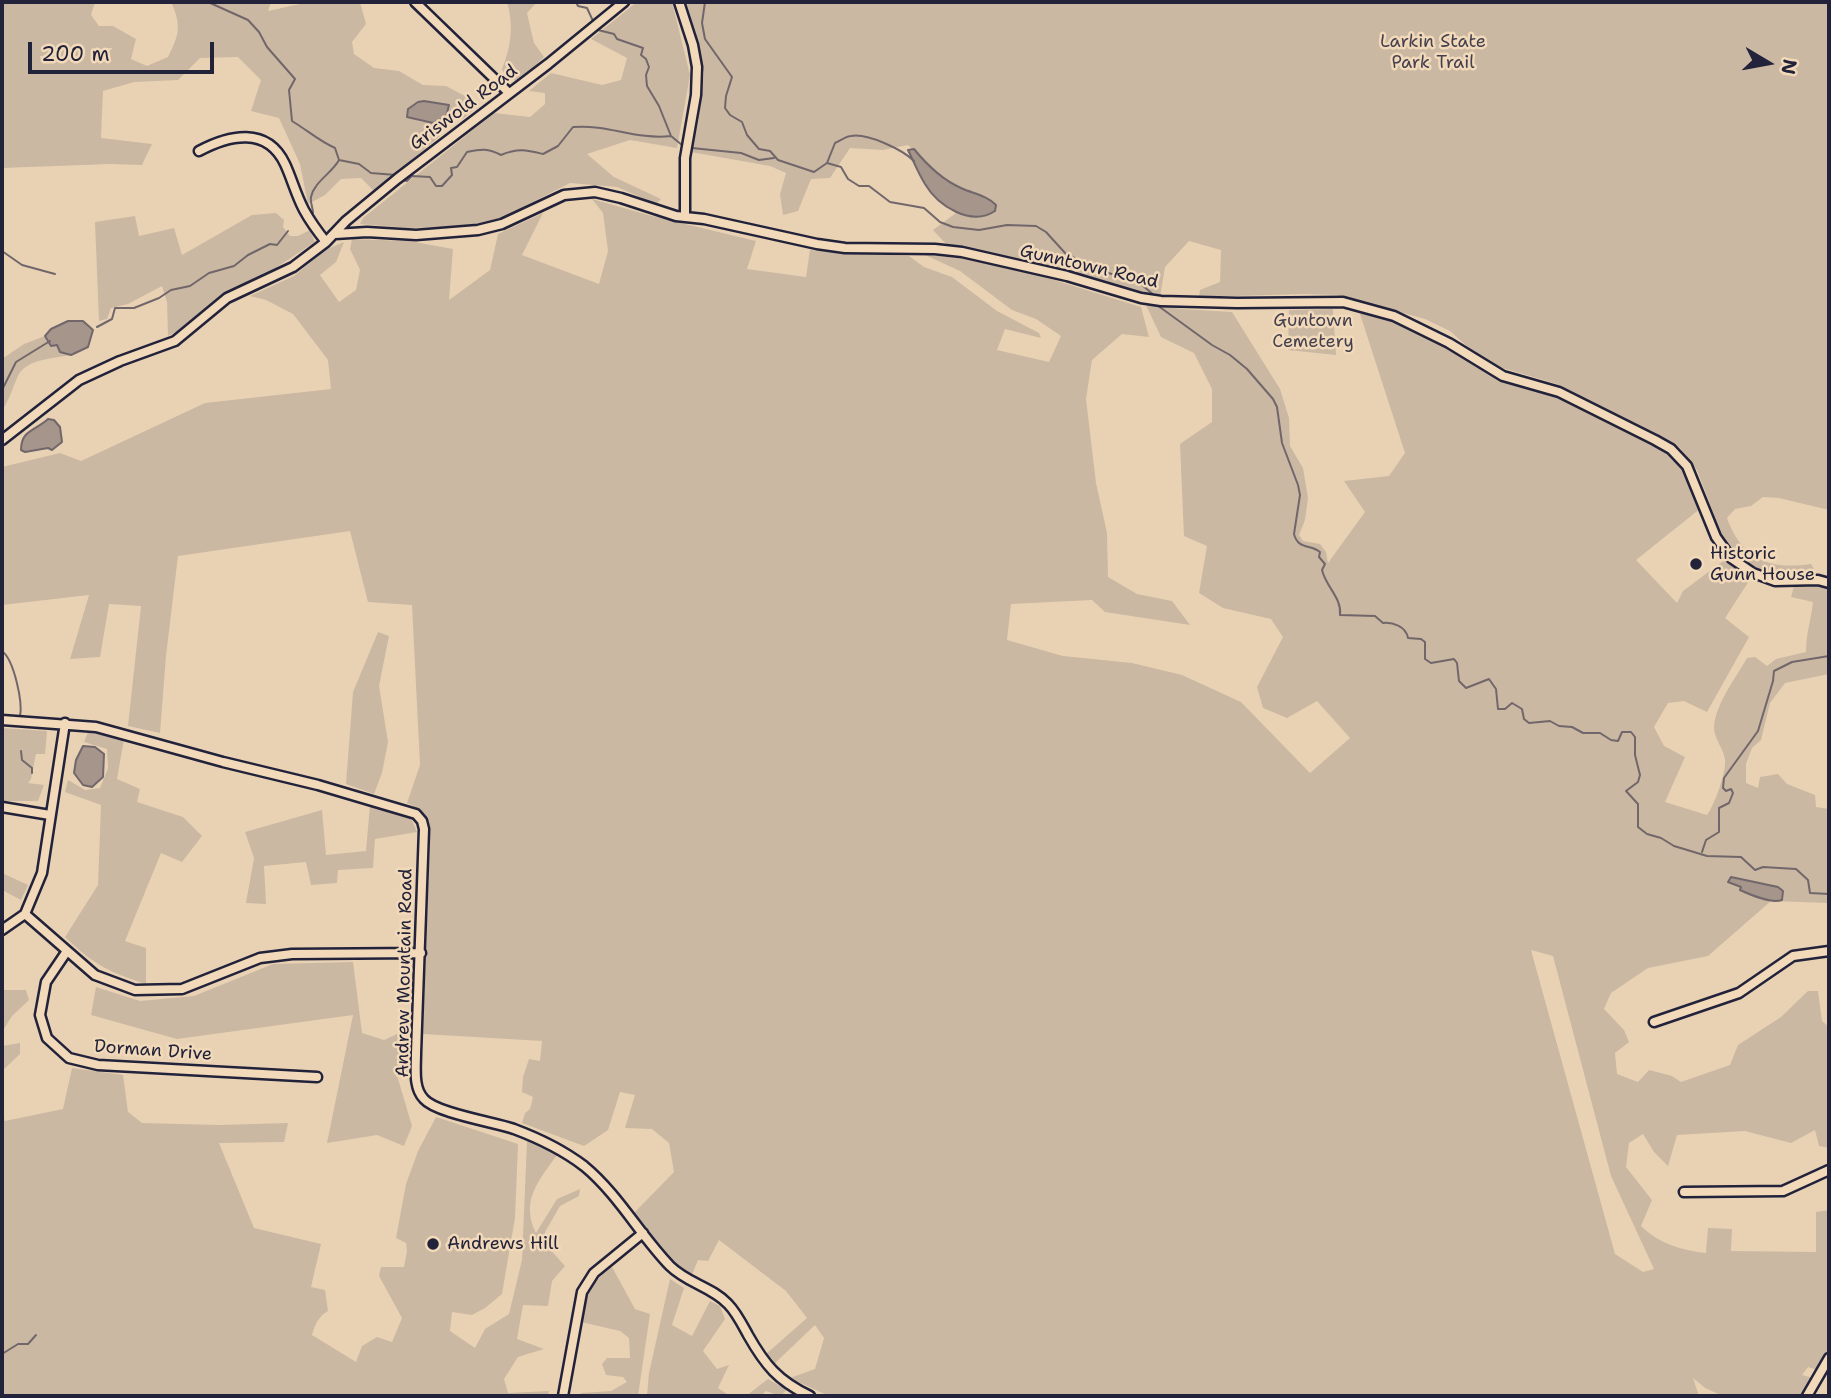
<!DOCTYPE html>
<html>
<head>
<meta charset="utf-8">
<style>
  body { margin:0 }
  #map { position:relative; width:1831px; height:1398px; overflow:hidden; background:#e9d2b4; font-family:"Shantell Sans",sans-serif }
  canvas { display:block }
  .frame { position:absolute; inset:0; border:4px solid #22223b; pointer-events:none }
  .north { position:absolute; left:1733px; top:28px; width:70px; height:70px; -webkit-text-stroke:5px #f1d9b9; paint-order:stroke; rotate:100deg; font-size:19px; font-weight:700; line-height:28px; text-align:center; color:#22223b }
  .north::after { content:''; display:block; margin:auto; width:24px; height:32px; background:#22223b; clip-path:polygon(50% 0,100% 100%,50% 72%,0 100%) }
  .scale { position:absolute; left:28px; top:42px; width:186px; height:32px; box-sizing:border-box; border:4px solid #22223b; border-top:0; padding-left:9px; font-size:21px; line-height:24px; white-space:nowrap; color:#22223b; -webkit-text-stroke:5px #f1d9b9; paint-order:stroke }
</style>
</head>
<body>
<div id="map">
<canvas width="1831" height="1398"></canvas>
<div class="frame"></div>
<div class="north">N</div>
<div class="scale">200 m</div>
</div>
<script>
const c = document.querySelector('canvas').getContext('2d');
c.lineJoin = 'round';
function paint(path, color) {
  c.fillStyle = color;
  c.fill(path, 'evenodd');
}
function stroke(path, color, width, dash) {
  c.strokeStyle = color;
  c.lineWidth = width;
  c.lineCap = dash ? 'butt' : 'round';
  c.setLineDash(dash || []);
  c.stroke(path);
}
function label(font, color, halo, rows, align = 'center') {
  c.font = font + ' "Shantell Sans",sans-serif';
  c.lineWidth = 5;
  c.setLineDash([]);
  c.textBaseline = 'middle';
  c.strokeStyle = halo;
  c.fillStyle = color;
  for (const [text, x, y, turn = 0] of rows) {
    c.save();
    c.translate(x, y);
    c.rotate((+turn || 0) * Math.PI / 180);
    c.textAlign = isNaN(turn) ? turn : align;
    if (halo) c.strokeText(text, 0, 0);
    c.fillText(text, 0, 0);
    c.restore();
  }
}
const green = new Path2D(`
  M2 2H95L91 15 99 26H113L136 39 131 59 147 66 168 57C179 35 182 26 171 2H271L268 11 309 2H360L366 24 352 42 354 54 374 68 399 71 423 85 446 86 480 104 463 119 447 114 449 112 443 104 424 101 417 121 433 123 440 136 374 191 361 178 341 179 325 195 308 204 300 164 279 118 251 111 261 80 238 57 200 58 178 80 134 82 103 91 101 138 152 144 142 165 110 164 2 168Z
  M507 2H537L527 13 534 43 544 57 521 80H507L502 69C511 47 514 25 507 2Z
  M637 2H672L690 75 677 148 630 140 587 154 614 177 661 199 656 204 617 187 570 183 498 220 457 227 408 228 360 224 363 218 494 113 530 117 545 104V93L529 91 551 73 602 85 621 80 627 58 591 39Z
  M684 2H1829V510L1779 498 1763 497 1751 506 1735 509 1727 518C1742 560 1770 570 1811 564L1814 569 1806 576 1788 577 1768 574 1748 564 1726 546 1697 470 1680 448 1557 384 1496 366 1471 350 1450 331 1425 319 1338 295 1304 294 1199 297 1200 290 1220 282 1221 250 1189 241 1165 267 1160 297 1133 293 1087 277 993 254 947 245 933 230 956 213C970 216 982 219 995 211L987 197 958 187 932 168 908 145 883 150 850 148 830 178 811 179 798 211 783 215 780 194 786 173 770 166 691 152 698 123 704 73Z
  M592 199 652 216 756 241 747 269 806 277 810 250 909 256 924 267 952 277 997 311 1039 333 1041 338 1005 329 997 350 1049 362 1061 336 1036 319 1012 310 960 271 923 254 990 262 1051 279 1141 307 1149 337 1122 334 1092 360 1086 399 1096 483 1107 533 1108 577 1137 594 1172 601 1190 625 1105 612 1092 600 1011 604 1007 640 1063 656 1132 663 1182 675 1241 702 1310 773 1350 738 1317 701 1287 718 1263 708 1257 687 1283 637 1271 619 1223 608 1199 593 1207 546 1184 536 1180 444 1212 422V389L1194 353 1161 337 1145 303 1182 309 1232 312 1280 389 1289 418 1290 446 1303 468 1308 498 1305 520 1299 535 1303 541 1320 544 1326 552 1328 563 1365 512 1344 481 1389 476 1405 453 1360 314 1365 311 1388 318 1430 336 1476 367 1569 401 1673 455 1684 466 1701 508 1636 560 1677 603 1683 591 1723 561 1751 578 1725 618 1749 637 1707 712 1684 701 1668 703 1654 727 1664 746 1685 757 1665 802 1707 815C1714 806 1727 771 1725 759 1723 748 1714 738 1714 728 1715 704 1736 678 1747 658L1755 657 1767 666 1776 659 1806 652C1806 632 1811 621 1813 602L1791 597 1794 586 1813 584 1829 588V674L1785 683 1770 703 1761 740 1752 748 1746 764V783L1758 788 1760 777 1778 774 1787 784 1815 795 1816 807 1829 809V903L1771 901 1708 956 1648 968 1611 993 1604 1009 1624 1030 1629 1042 1615 1053 1617 1074 1638 1082 1649 1070 1672 1076 1681 1082 1730 1065 1738 1045 1781 1017 1808 991H1818L1822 1021 1829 1027V1148L1819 1146 1815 1130 1791 1143 1745 1131 1677 1135 1668 1166 1654 1152 1643 1134 1629 1143 1626 1167 1652 1200 1641 1226C1660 1244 1681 1250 1706 1253L1708 1228 1732 1229 1731 1251 1816 1252V1212L1829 1210V1350L1817 1370 1808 1367 1802 1375 1813 1378 1802 1396H1723L1705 1388 1693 1378 1699 1396H829L790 1378 815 1369 824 1338 815 1325 773 1365 766 1354 807 1318 786 1291 719 1240 708 1261 698 1260 691 1277 673 1262 634 1213 674 1172 669 1143 652 1129 625 1128 635 1095 620 1092 608 1130 584 1146 522 1123 525 1113 530 1109 533 1097 522 1092 523 1077 529 1059 540 1061 542 1041 423 1034 430 838C429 819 426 811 407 803L420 765 412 605 368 602 350 531 178 556 166 656 160 733 128 726 141 606 109 604 100 657 70 659 89 595 2 605V467L60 453 81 461 205 403 331 389 328 360 293 314 266 300 250 296 294 276 325 250 344 242 336 262 320 275 339 302 356 290 360 270 350 249 352 239 409 241 453 249 449 300 490 270 498 234 543 213 522 255 599 284 608 251 603 213ZM1531 950 1553 956 1611 1176 1654 1269 1643 1272 1615 1254Z
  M276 213 284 220 283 227 290 236H298L310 230 315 242 271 271 226 292 181 329 168 336 167 302 162 286 128 304 111 308 107 319 99 321 95 222 135 216 139 236 174 228 182 255 252 215Z
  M1333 309 1336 355 1288 350 1289 310Z
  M45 336 51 346 57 345 60 352 71 355C55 358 28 359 19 374 12 387 12 396 2 410V359L24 344Z
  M378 632 389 636 379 686 388 742 382 773 374 794 346 784 353 692Z
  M2 728 47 731 45 754H36L31 779 28 783 44 785 38 801H2Z
  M89 730 124 739 117 779 140 789 137 802 183 817 202 836 182 862 161 853 125 941 146 948V984C109 972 94 965 65 937L98 885 101 805 65 792 68 780 85 790 100 788 108 768 107 749 84 742Z
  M370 805 411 818 417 832 375 839 373 868 338 870 337 883 311 885 306 862 264 866 266 904 246 903 254 858 245 832 322 810 326 855 366 851Z
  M2 873 28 885 21 900 2 890Z
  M353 962 362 1033 384 1040 408 1029 407 1071 396 1072 412 1126 404 1146 377 1135 327 1143 353 1015 177 1039 91 1015 96 987 140 1001 194 996 273 964Z
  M2 990H26L29 1000 12 1016 2 1032Z
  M20 1043V1054L2 1071V1046Z
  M72 1068 123 1075 128 1112 142 1123 220 1125 288 1123 284 1142 219 1143 254 1228 321 1244 311 1287 325 1290 328 1311C319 1316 315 1324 312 1335L356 1362 362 1346 377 1337 392 1342 402 1318 379 1276 381 1267H404L407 1251 406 1243 396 1238 406 1184 418 1151 436 1117 518 1144 515 1218 502 1294 485 1308 472 1315 452 1312 450 1331 475 1348 485 1329 509 1314 522 1260 527 1141 557 1155C539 1180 520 1201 536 1233L557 1199 580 1189 579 1196 560 1206 545 1232 546 1245 565 1266 552 1281 548 1306 523 1305 517 1339 544 1349 518 1357 504 1379 508 1393 549 1391 548 1396H2V1113L5 1121 63 1109Z
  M612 1267 635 1309 650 1314 638 1396H583L581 1393 611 1391 627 1382 623 1377 606 1375 602 1364 607 1358H630L629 1338 620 1331 581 1322C585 1297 591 1282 612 1267Z
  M670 1279 684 1288 672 1325 692 1336 710 1301 720 1306 725 1319 703 1351 717 1369 729 1365 718 1388 730 1396H647L649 1373Z
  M768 1379 787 1390 780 1396 766 1391 761 1396H746Z`);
const water = new Path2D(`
  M424 101 449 105 446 117 433 123 407 117 408 109 418 102Z
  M914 149C927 165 943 180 961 188 974 194 986 195 996 205L995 211C971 227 938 206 925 184 918 173 914 162 908 150Z
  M68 321H83L93 330 88 347 71 355 60 352 57 345 51 346 45 336 51 329Z
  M48 419 54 420 60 427 62 442 52 450 48 448 25 452 21 450C21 430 35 431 48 419Z
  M83 746 95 747 104 754 103 777 92 787 83 785 74 773 76 760Z
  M1731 877 1778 887 1783 891 1782 900C1771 904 1751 895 1740 890L1741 887 1728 882Z`);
const stream = new Path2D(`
  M208 2 248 20 259 32 267 47 295 79 289 90 292 121C307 130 319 141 335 148L339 160
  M576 2 578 6 587 8 593 21
  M705 2 702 23 705 39 732 77 726 96 725 108 730 115 742 122 747 135 759 149 770 151 778 160 814 172 827 163 835 143C840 141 846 136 851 136 868 133 903 150 914 161
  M598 30 614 34 617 39 643 48 641 55 646 59 649 67 646 75 647 86 659 106 671 136 682 145
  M692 148 741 153 759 160 774 158
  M827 163 841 167 848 179 859 186H869L890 202 924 208 940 222 953 227 979 230 1007 225 1036 226 1046 232 1066 254 1104 272 1136 280 1155 296
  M403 180 407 181 412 176 430 177 436 186H442L452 175 451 168 457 167 467 152C481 149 488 148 501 155 518 148 526 150 543 154L558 146 573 127C609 124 635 140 671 136
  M313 213C313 208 310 202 311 197 314 182 332 173 339 160L359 164 371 173 396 175
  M2 251 22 265 55 274
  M1157 305 1212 345 1230 355 1247 369 1273 399 1277 407 1282 443 1298 485 1300 495 1294 534C1298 550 1311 544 1320 552L1319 557 1325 564 1322 570C1326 587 1342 598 1340 615L1375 616 1383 623C1392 622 1406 626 1408 638L1421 639 1425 642V659L1431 663 1454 659 1457 663 1459 681 1466 688 1489 679 1496 689 1498 709H1505L1512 703 1522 709 1524 719 1529 723 1550 721 1559 726 1572 727 1583 733H1600L1611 740 1618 741 1622 732H1631L1635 737V755L1640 775 1638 782 1626 791 1638 804V827L1647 834 1661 838 1674 846 1707 856 1741 857 1755 870 1763 867 1796 869 1808 880 1810 893 1829 894
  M97 327 112 319 115 308H134L159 298 171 290 190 286 209 273 234 266 248 255 270 244 277 245 288 231
  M2 390 16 362 50 341
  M1829 587V609
  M2 651C14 660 23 702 20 717
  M21 751 22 760 32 768V773
  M1702 852 1706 840 1719 832V808L1729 803 1733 793 1731 789 1726 791 1723 788 1724 778 1758 731 1773 681 1774 671 1792 662 1829 656
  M2 1354 18 1344H28L36 1335`);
const minor = new Path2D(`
  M415 2 508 92
  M679 2 693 45 697 67 696 95 685 158V217
  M199 151C229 135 267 126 285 164 292 179 296 195 304 210 310 221 318 232 326 242
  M335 234 367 232 416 235 478 230 502 224 564 195 595 192 621 198 676 216 704 219 817 244 845 248 935 249 962 252 1067 276 1141 298 1161 301 1237 303 1343 302 1394 316 1449 343 1503 376 1559 392 1655 440 1671 449 1687 466 1716 537 1731 558 1753 573 1775 581 1818 580 1829 583
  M2 440 79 380 120 361 175 341 227 298 293 267 326 242 346 221 397 179 548 64 624 2
  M2 720 96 727 223 762 318 785 416 814 422 821 424 829 416 1053C416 1068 413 1088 424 1099 436 1113 493 1122 514 1129 538 1138 563 1150 584 1166 618 1194 640 1235 670 1266 687 1283 712 1287 728 1304 736 1312 742 1324 748 1335 765 1365 778 1381 810 1396
  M2 807 50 815
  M25 914 95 975 135 990 182 989 260 958 292 954 421 953
  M2 930 25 914 42 873 65 723
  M67 951 46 982 40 1015 47 1038 69 1058 98 1065 317 1077
  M1654 1022 1739 993 1793 956 1829 951
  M1684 1192 1783 1191 1829 1170
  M563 1396 582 1292 594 1273 643 1233
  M1807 1396 1829 1358`);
const markers = [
  [1696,564,7,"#22223b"],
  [433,1244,7,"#22223b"]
];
const parkNames = [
  ["Larkin State",1433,42],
  ["Park Trail",1433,63],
  ["Guntown",1313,321],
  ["Cemetery",1313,342]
];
const streetNames = [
  ["Griswold Road",464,108,-37],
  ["Gunntown Road",1089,267,13],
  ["Andrew Mountain Road",405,973,-89],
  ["Dorman Drive",153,1051,4]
];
const poiNames = [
  ["Historic",1710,554],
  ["Gunn House",1710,575],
  ["Andrews Hill",447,1244]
];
paint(green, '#cbb8a2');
paint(water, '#a5958b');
stroke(water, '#71676b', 2);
stroke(stream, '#71676b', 2);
stroke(minor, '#22223b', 13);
stroke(minor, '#f1d9b9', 8);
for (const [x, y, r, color] of markers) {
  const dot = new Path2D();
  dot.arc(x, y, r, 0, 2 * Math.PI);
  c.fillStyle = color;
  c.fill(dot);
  stroke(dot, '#f1d9b9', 2.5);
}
label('18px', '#444050', '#f1d9b9', parkNames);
label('18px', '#22223b', '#f1d9b9', streetNames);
label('18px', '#22223b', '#f1d9b9', poiNames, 'left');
</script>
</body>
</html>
